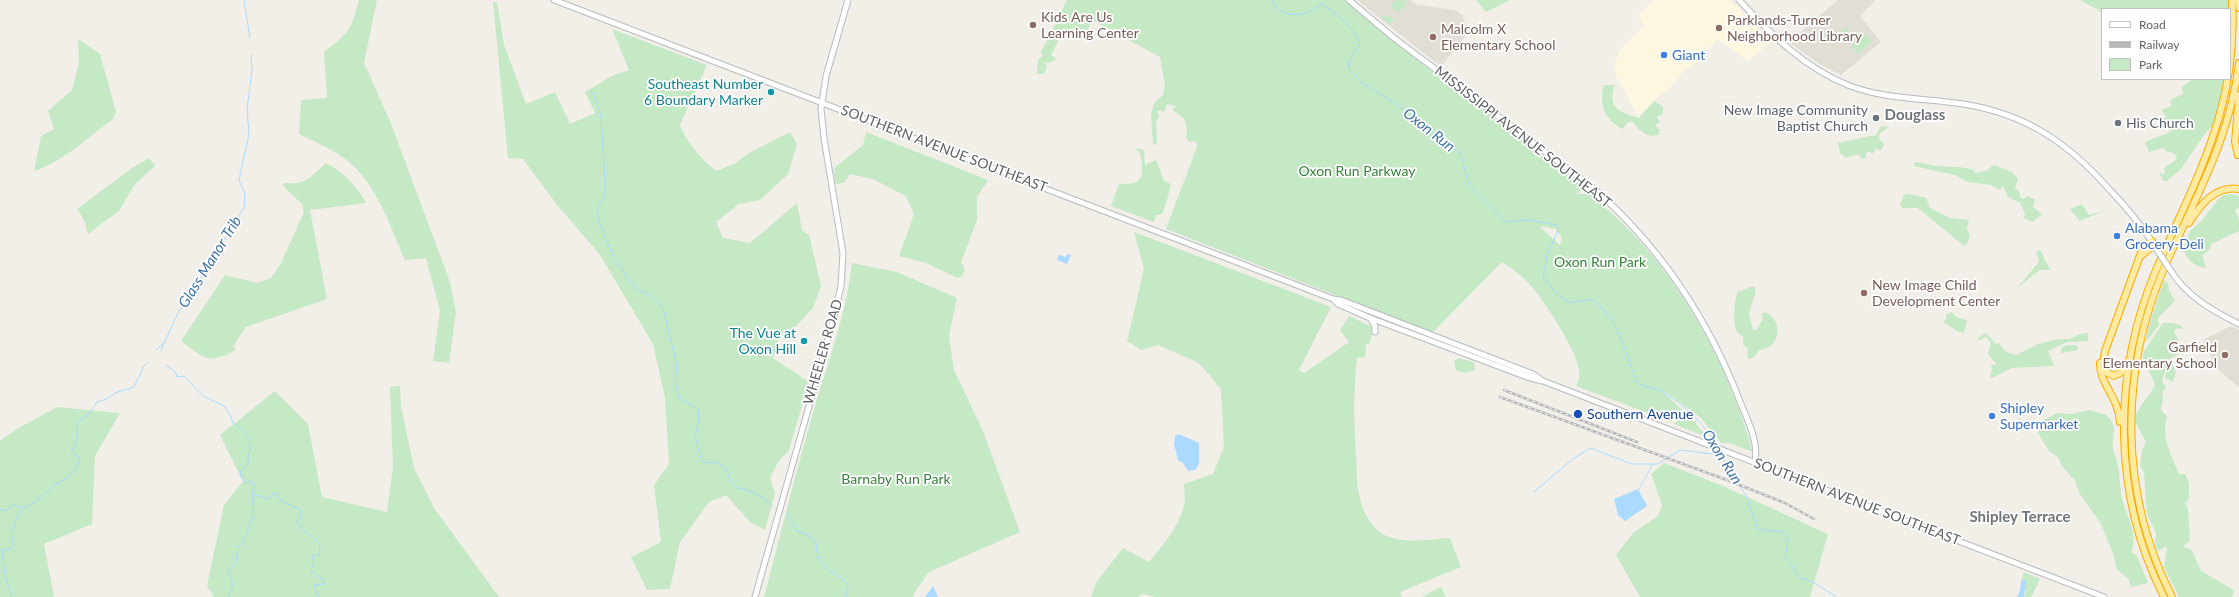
<!DOCTYPE html>
<html>
<head>
<meta charset="utf-8">
<style>
  body { margin:0 }
  #map { position:relative; width:2239px; height:597px; overflow:hidden; background:#f1efe8; font-family:Lato,sans-serif }
  canvas { display:block }
  .legend { position:absolute; left:2101px; top:8px; width:130px; height:72px; box-sizing:border-box; background:#fff; border:1px solid #bfc1c3; margin:0; padding:5px 7px; list-style:none; font-size:12px; color:#5f6368 }
  .legend li { display:flex; align-items:center; gap:8px; height:20px }
  .legend b { width:20px; border:1px solid #bfc1c3 }
</style>
</head>
<body>
<div id="map">
<canvas width="2239" height="597"></canvas>
<ul class="legend">
<li><b style="height:5px;background:#fff"></b>Road</li>
<li><b style="height:5px;background:#b6b7b8"></b>Railway</li>
<li><b style="height:11px;background:#c5e8c5"></b>Park</li>
</ul>
</div>
<script>
const c = document.querySelector('canvas').getContext('2d');
c.lineJoin = 'round';
function paint(path, color) {
  c.fillStyle = color;
  c.fill(path, 'evenodd');
}
function stroke(path, color, width, dash) {
  c.strokeStyle = color;
  c.lineWidth = width;
  c.lineCap = dash ? 'butt' : 'round';
  c.setLineDash(dash || []);
  c.stroke(path);
}
function label(font, color, halo, rows, align = 'center') {
  c.font = font + ' Lato,sans-serif';
  c.lineWidth = 3.5;
  c.setLineDash([]);
  c.textBaseline = 'middle';
  c.strokeStyle = halo;
  c.fillStyle = color;
  for (const [text, x, y, turn = 0] of rows) {
    c.save();
    c.translate(x, y);
    c.rotate((+turn || 0) * Math.PI / 180);
    c.textAlign = isNaN(turn) ? turn : align;
    if (halo) c.strokeText(text, 0, 0);
    c.fillText(text, 0, 0);
    c.restore();
  }
}
const commercial = new Path2D(`
  M1653 0H1730L1771 41 1770 43 1748 61 1717 39 1691 68 1686 69 1665 93 1660 95 1638 116 1616 76 1614 65 1621 48 1644 25 1637 16Z`);
const education = new Path2D(`
  M1357 0H1410L1417 5 1455 10 1462 15 1469 31 1441 67Z
  M1838 0H1876L1860 16 1881 42 1841 75 1819 64 1789 42Z
  M2231 326 2239 330V387L2218 370 2203 340Z`);
const green = new Path2D(`
  M359 0H377L364 63 390 121 450 282 456 313 449 363 433 361 440 311 426 258 405 260C390 226 378 187 349 162 335 150 315 142 299 134L301 100 327 98 324 52C349 33 351 30 359 0Z
  M1067 0H1346L1390 39 1585 188 1575 194H1589C1670 257 1725 354 1753 452L1729 443H1721L1701 418 1667 393 1662 391 1693 420 1707 437 1674 424 1679 419 1672 413H1669L1672 422 1576 386C1577 383 1579 380 1579 377 1583 359 1548 308 1537 293 1528 281 1515 270 1502 262L1432 333 1166 229 1198 144 1193 141 1189 142 1186 137C1189 123 1185 117 1172 110L1176 106 1167 104 1164 112 1160 110 1157 112 1159 116 1156 122 1157 142 1156 145 1153 144 1151 114 1154 103 1163 95 1165 85 1160 57 1092 20 1084 39 1062 33 1051 55 1056 59 1049 63 1043 62 1047 66 1044 74H1037L1038 60 1043 56 1041 52ZM1539 226 1556 229 1562 238 1560 245Z
  M1395 0 1408 1 1399 13 1391 6Z
  M1473 0H1510L1486 12 1477 1Z
  M2080 0H2229L2230 9H2102V12Z
  M493 2H497L504 45 526 104 555 92 570 124 595 113 585 92 612 76 629 70 612 29 707 65 680 125C688 145 700 157 716 171L734 164 749 153 790 132 797 144 788 174 760 200 739 204 716 222 723 238 750 243 797 203 802 230 809 235 821 286 813 308 795 327 779 338 773 358 809 382 789 450 778 462 770 478 775 493 765 530 750 522 726 495 709 502 680 542 670 589 647 590 631 557 661 542 654 485 669 464 665 398 653 344 600 255 558 206 523 159 508 158Z
  M1384 14 1394 19 1390 25 1381 17Z
  M1846 27 1855 38 1849 43 1840 32Z
  M1865 34 1872 42 1858 54 1851 46Z
  M78 39 100 54 116 112 113 119C88 137 63 162 34 171L41 136 54 129 48 111 72 90 79 63Z
  M2193 79H2225L2215 123 2204 135 2181 169 2167 181H2163L2159 172 2165 175 2164 168 2177 159 2175 154 2166 151 2163 148 2149 152 2145 142 2170 132 2169 129 2158 130 2166 116 2161 110 2172 106 2170 100 2183 94 2182 87Z
  M1604 85H1615C1606 108 1621 113 1639 118L1654 101 1663 107V114L1657 117 1660 122 1655 125 1660 130 1659 134C1648 140 1638 129 1632 121L1626 124 1623 129C1605 121 1598 104 1604 85Z
  M1881 126 1889 127 1880 133 1879 140 1883 142 1884 145 1880 151 1877 148 1872 154 1870 151 1866 153V158L1862 159 1858 154 1846 158 1840 153 1838 143 1876 135Z
  M866 132 988 180 977 197V220L961 262 965 270 962 276 957 278 926 263 899 256 914 214 906 196 873 179 850 174 844 183 835 184 834 168 863 145Z
  M1136 148 1144 150 1145 165 1156 160 1164 181 1171 184C1168 194 1167 204 1162 214L1156 215 1154 222 1111 206 1119 184C1135 184 1143 184 1142 166 1141 155 1142 157 1136 148Z
  M149 158 155 166 135 184 119 211 88 234 84 220 77 209 132 168Z
  M1915 162C1923 162 1930 166 1937 166 1949 167 1962 166 1974 170L1975 173 1986 171 1994 165 2012 172 2018 179 2015 188 2019 191 2020 197 2024 199 2028 196 2035 200 2033 207 2042 214 2033 222 2024 218 2025 213 2020 203 2008 197 2003 186 2000 190 1991 185 1967 182 1955 175 1914 166Z
  M326 163C344 173 356 185 366 203L310 210 327 299 246 327 233 346 236 350C207 365 205 359 181 341L225 275 257 283 271 278 281 263 304 212 302 204 283 186 284 183C308 185 309 178 326 163Z
  M1909 194 1926 198 1930 208 1950 218 1969 220 1967 229 1970 237 1966 245 1964 246 1918 208H1902L1900 205 1904 195Z
  M2230 194 2239 196V208L2235 210 2239 220V231L2211 244 2210 249 2202 256 2206 267 2203 268 2195 265 2186 256 2183 248 2190 231 2202 220 2217 201 2223 195Z
  M2082 204 2089 215 2106 210 2080 221 2070 209Z
  M1134 232 1331 307 1299 370 1304 373 1349 342 1340 330 1349 316 1370 326 1373 330 1369 344H1366L1365 357 1357 358C1353 391 1354 423 1356 455 1357 469 1356 484 1360 498 1363 511 1372 531 1387 536 1406 544 1431 539 1450 538L1461 567 1400 592 1402 597H1156L1143 594 1137 597H1091L1097 581 1123 548 1149 562C1162 546 1179 527 1184 506 1186 500 1184 491 1184 484L1213 474 1224 447 1221 389 1199 363 1158 345 1141 350 1127 341 1144 269Z
  M2041 250 2045 261 2051 270H2040L2017 288 2039 262 2036 252Z
  M852 263 897 272 957 298 949 336 954 370 983 431 1020 532 929 572 914 593 913 597H764C779 540 793 483 809 427 824 372 846 319 852 263Z
  M2164 280 2168 283 2169 291 2175 301 2158 318 2159 325 2145 343 2150 322Z
  M1754 286 1756 291 1749 313 1753 330H1757L1763 318 1761 314 1765 312C1783 319 1782 348 1759 350L1755 356 1750 359 1747 357 1748 349 1743 345V336C1741 335 1739 335 1738 333 1732 327 1734 299 1738 292Z
  M1952 312 1956 317 1967 320 1964 333 1957 331 1943 322 1946 320V315Z
  M2163 323H2173L2182 326 2183 329 2178 328 2174 331 2181 346H2194L2198 344 2196 345 2168 360 2162 381 2166 388 2162 392 2163 398 2161 410 2167 416C2161 437 2171 454 2179 474H2185L2189 483V499L2185 503 2188 509 2190 540 2183 547 2191 549 2201 571 2234 590 2232 597H2179L2164 567 2167 548 2165 547 2158 551 2155 543 2156 533 2147 514 2144 472 2140 466 2142 450 2146 442 2135 421C2137 405 2150 398 2155 384L2143 358 2144 351Z
  M1986 333 1996 344 1999 343 2006 352 2016 355 2038 344 2059 339H2070L2080 334 2088 333V341L2067 342 2048 351 2054 366 2011 368 1992 378 1990 376 1992 370 1991 365H1997L1988 354 1991 343 1986 337 1979 340 1978 338Z
  M2067 345H2077L2078 350 2061 353V348Z
  M1459 358 1474 362 1475 370 1464 373 1456 370 1454 361Z
  M2169 363 2172 364 2176 372 2173 382 2165 378Z
  M400 386 401 406 414 468 434 508 499 597H214L207 586 224 505 243 481 220 435 275 391 308 424 322 497 387 512 393 467 390 387Z
  M57 407 120 413 95 456 92 524 44 544 54 597H0V441L15 430Z
  M2090 410 2106 415C2120 427 2111 437 2113 449 2114 455 2118 461 2118 467 2120 476 2120 486 2121 495 2124 511 2140 536 2131 552L2137 556 2148 583 2131 587 2128 578 2117 570 2114 556 2101 524 2080 494 2075 481 2062 466 2058 457 2049 451 2038 433 2040 422 2057 413 2072 414Z
  M1664 463 1723 486 1828 534 1810 597H1640L1616 555 1633 533 1658 516 1662 505 1651 474Z
  M2024 572 2040 579 2031 597H2024L2026 591 2021 581Z
  M1441 587 1446 597H1424L1423 596Z`);
const water = new Path2D(`
  M1067 254 1071 255 1067 264 1057 260 1059 255 1066 257Z
  M1179 434 1199 443V464L1195 470 1188 471 1183 463 1178 460 1174 444 1175 436Z
  M1638 489 1647 506 1625 521 1618 515 1614 499Z
  M2026 580 2024 597H2017L2020 591 2021 581Z
  M933 586 938 597H925Z`);
const stream = new Path2D(`
  M244 0 250 38
  M1273 0V4C1289 21 1304 15 1322 4 1335 13 1355 28 1360 43L1348 63 1350 71 1361 82 1407 111 1430 134 1461 154 1469 186 1506 222 1529 220 1556 225 1558 230 1547 256 1543 276 1556 294 1570 303 1592 299C1597 304 1604 309 1608 315 1623 334 1627 362 1638 384 1646 387 1657 388 1665 393 1683 404 1707 427 1717 446
  M591 90 598 106 601 117 605 182V195L598 206V219L613 257 636 289 651 296 663 308 677 366 675 382 679 398 698 409 699 419 695 436 702 462 718 463 726 468 730 480 737 488C751 490 763 496 772 507
  M156 350 165 342
  M161 350 178 313 244 208 245 194 239 180 249 134 247 109 252 70 251 55
  M166 365 176 373 177 377 184 376 203 396 224 406 230 415 233 423C242 428 251 436 250 449 249 455 247 458 248 465L241 470 240 476 246 483 252 481 255 484 252 492 254 514 243 542 238 547 236 562 228 572 233 585 228 597
  M1719 451 1746 496 1758 529 1783 532 1788 542 1785 557 1800 578 1815 583 1836 597
  M1639 489 1653 464
  M1534 492 1574 458 1590 448 1632 464H1658L1680 450 1721 455
  M253 494 268 499 276 492 281 501 301 510V519L297 521V523L320 545 319 555 312 556 314 562 311 570 324 581V584L314 585 317 595 320 597
  M0 509 6 511 12 505C17 504 18 509 23 508 30 508 51 489 55 484 65 482 79 468 80 458L71 453 77 440V425L80 420 89 414 97 402 107 399 115 393 134 387 144 366 148 362
  M787 513 797 531 808 535 816 542C817 571 831 568 848 585L846 597
  M12 597 5 575 2 551V549L8 550 14 546 11 532 15 527V521L22 509`);
const secondary = new Path2D(`
  M554 0 1333 299 1341 300 1533 374 1543 381 2104 597
  M1349 0 1394 38 1592 187C1660 246 1709 320 1741 404 1748 421 1759 443 1755 462
  M1739 0C1772 35 1804 68 1850 86 1888 100 1925 98 1963 104 2026 114 2067 142 2109 189 2128 209 2145 229 2159 253
  M2169 268C2186 296 2211 310 2239 324
  M1333 299 1338 304 1370 318 1527 377 1542 381
  M1370 318 1375 326V332
  M755 597 832 325 841 286 843 253 824 138 821 109 826 76 848 0`);
const trunk = new Path2D(`
  M2238 0 2239 8
  M2238 155 2235 142 2239 95
  M2189 223C2200 205 2215 185 2239 189
  M2142 255 2154 245
  M2100 363C2099 383 2119 398 2120 422
  M2126 363 2122 372 2114 376 2106 372 2103 363 2105 351 2142 250 2152 241
  M2164 597C2112 495 2112 374 2156 270 2196 177 2239 107 2232 0
  M2172 597C2119 493 2119 372 2165 266 2195 198 2230 139 2239 63`);
const rail = new Path2D(`
  M1504 390 1637 442
  M1500 397 1727 480 1785 503 1814 519`);
const secondaryBridge = new Path2D(`
  M2159 253 2169 268`);
const markers = [
  [1033,25,4,"#8d6e63"],
  [1719,28,4,"#8d6e63"],
  [1433,37,4,"#8d6e63"],
  [1664,55,4,"#3f7fe0"],
  [771,92,4,"#0f9aa8"],
  [1876,118,4,"#6b7280"],
  [2118,123,4,"#6b7280"],
  [2117,236,4,"#3f7fe0"],
  [1864,293,4,"#8d6e63"],
  [804,341,4,"#0f9aa8"],
  [2225,355,4,"#8d6e63"],
  [1578,414,5,"#1a4fb4"],
  [1992,416,4,"#3f7fe0"]
];
const educationNames = [
  ["Kids Are Us",1041,17],
  ["Learning Center",1041,33],
  ["Parklands-Turner",1727,20],
  ["Neighborhood Library",1727,36],
  ["Malcolm X",1441,29],
  ["Elementary School",1441,45],
  ["New Image Child",1872,285],
  ["Development Center",1872,301],
  ["Garfield",2217,347,"right"],
  ["Elementary School",2217,363,"right"]
];
const shopNames = [
  ["Giant",1672,55],
  ["Alabama",2125,228],
  ["Grocery-Deli",2125,244],
  ["Shipley",2000,408],
  ["Supermarket",2000,424]
];
const cultureNames = [
  ["Southeast Number",763,84],
  ["6 Boundary Marker",763,100],
  ["The Vue at",796,333],
  ["Oxon Hill",796,349]
];
const worshipNames = [
  ["New Image Community",1868,110],
  ["Baptist Church",1868,126],
  ["His Church",2126,123,"left"]
];
const streetNames = [
  ["MISSISSIPPI AVENUE SOUTHEAST",1523,137,38],
  ["SOUTHERN AVENUE SOUTHEAST",944,149,21],
  ["WHEELER ROAD",823,352,-74],
  ["SOUTHERN AVENUE SOUTHEAST",1857,502,21]
];
const parkNames = [
  ["Oxon Run Parkway",1357,171],
  ["Oxon Run Park",1600,262],
  ["Barnaby Run Park",896,479]
];
const transitNames = [
  ["Southern Avenue",1587,414]
];
const neighbourhoodNames = [
  ["Douglass",1915,115],
  ["Shipley Terrace",2020,517]
];
const waterNames = [
  ["Oxon Run",1429,130,38],
  ["Glass Manor Trib",210,262,-58],
  ["Oxon Run",1722,457,58]
];
paint(commercial, '#fef7e0');
paint(education, '#e1ded6');
paint(green, '#c5e8c5');
paint(water, '#aadaff');
stroke(stream, '#aadaff', 1);
stroke(secondary, '#b6babf', 7);
stroke(trunk, '#f9ab00', 8);
stroke(secondary, '#fff', 5);
stroke(trunk, '#feeaa1', 6);
stroke(rail, '#b6b7b8', 2.5);
stroke(rail, '#fff', 1, [3]);
stroke(secondaryBridge, '#b6babf', 7, []);
stroke(secondaryBridge, '#fff', 5);
for (const [x, y, r, color] of markers) {
  const dot = new Path2D();
  dot.arc(x, y, r, 0, 2 * Math.PI);
  c.fillStyle = color;
  c.fill(dot);
  stroke(dot, '#fff', 1.5);
}
label('14px', '#785e54', '#fff', educationNames, 'left');
label('14px', '#366cbe', '#fff', shopNames, 'left');
label('14px', '#0d838f', '#fff', cultureNames, 'right');
label('14px', '#5b616d', '#fff', worshipNames, 'right');
label('14px', '#5f6368', '#fff', streetNames);
label('14px', '#348238', '#fff', parkNames);
label('14px', '#164399', '#fff', transitNames, 'left');
label('bold 15px', '#70757a', '#fff', neighbourhoodNames);
label('italic 15px', '#4174aa', '#fff', waterNames);
</script>
</body>
</html>
